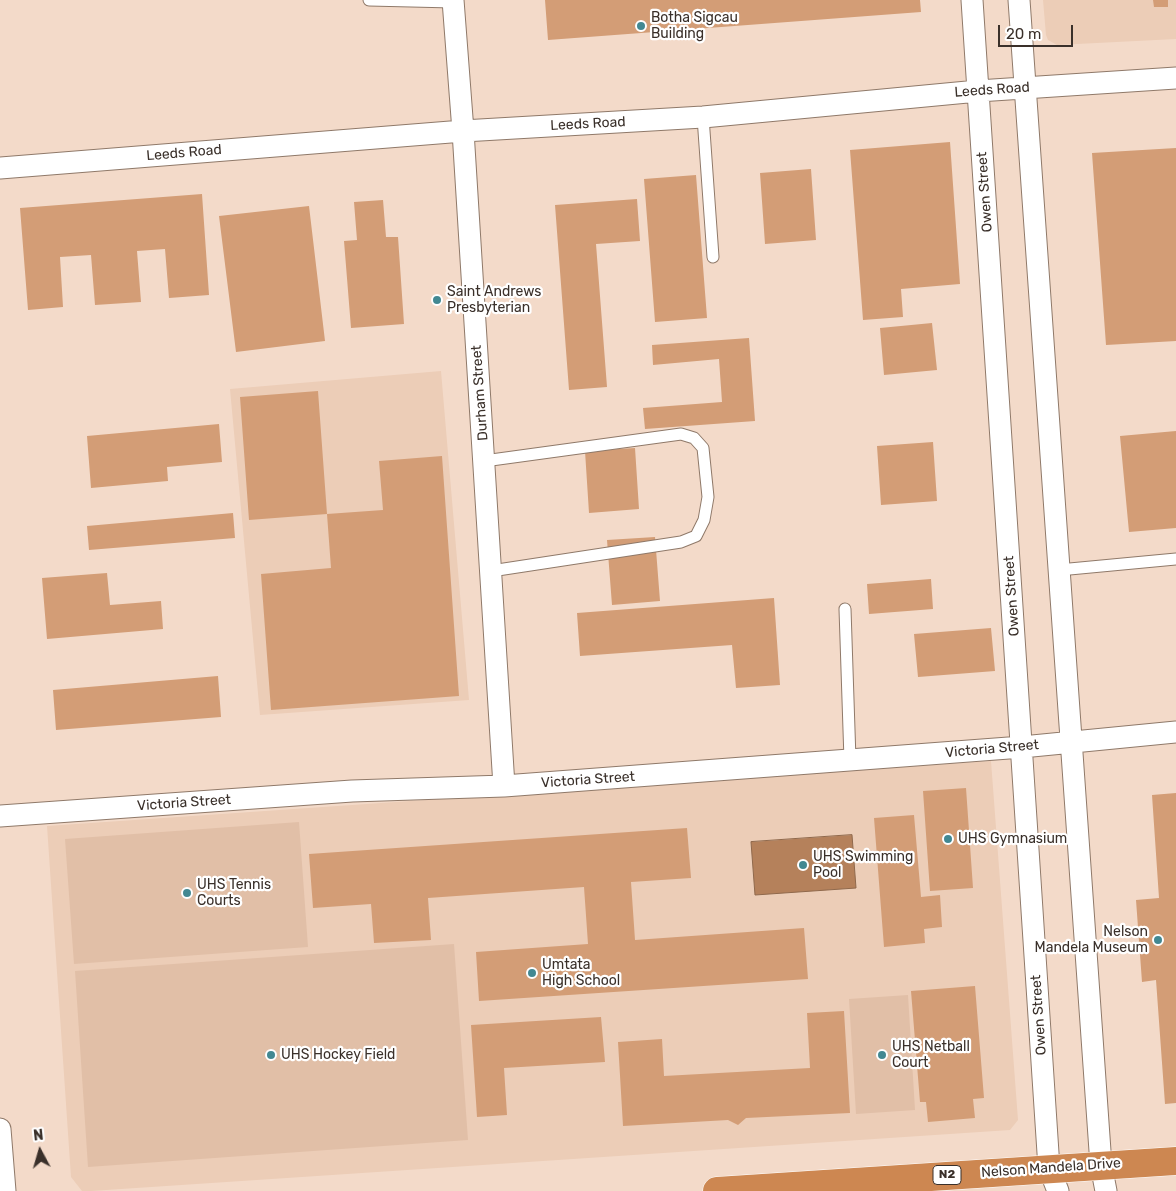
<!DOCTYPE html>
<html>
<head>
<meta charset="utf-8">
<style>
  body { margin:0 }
  #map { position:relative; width:1176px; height:1191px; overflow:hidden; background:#f3dac9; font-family:Rubik,sans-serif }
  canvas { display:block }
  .north { position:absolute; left:15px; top:1126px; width:50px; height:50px; -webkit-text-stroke:4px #fff; paint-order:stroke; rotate:354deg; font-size:14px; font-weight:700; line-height:20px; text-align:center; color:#3a302a }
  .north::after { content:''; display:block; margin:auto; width:18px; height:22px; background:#3a302a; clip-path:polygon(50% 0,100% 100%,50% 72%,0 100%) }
  .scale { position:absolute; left:998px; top:25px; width:75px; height:22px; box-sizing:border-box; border:2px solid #3a302a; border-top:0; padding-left:6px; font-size:15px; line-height:18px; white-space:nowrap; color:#3a302a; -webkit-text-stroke:4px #fff; paint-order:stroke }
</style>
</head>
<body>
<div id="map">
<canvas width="1176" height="1191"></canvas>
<div class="north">N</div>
<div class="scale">20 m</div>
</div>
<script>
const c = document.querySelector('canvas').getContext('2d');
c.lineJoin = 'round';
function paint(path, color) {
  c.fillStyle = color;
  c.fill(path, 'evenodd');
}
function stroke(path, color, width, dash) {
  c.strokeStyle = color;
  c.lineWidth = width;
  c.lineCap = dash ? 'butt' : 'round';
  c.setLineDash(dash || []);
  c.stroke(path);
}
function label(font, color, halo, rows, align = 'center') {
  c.font = font + ' Rubik,sans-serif';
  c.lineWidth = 4.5;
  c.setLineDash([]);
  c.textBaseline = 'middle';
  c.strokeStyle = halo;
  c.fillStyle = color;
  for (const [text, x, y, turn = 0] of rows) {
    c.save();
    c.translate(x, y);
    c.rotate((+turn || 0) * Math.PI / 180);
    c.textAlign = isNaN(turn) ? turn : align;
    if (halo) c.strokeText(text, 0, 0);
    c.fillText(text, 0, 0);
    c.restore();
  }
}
const built = new Path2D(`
  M1043 0H1176V39L1057 45 1048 40 1046 35Z
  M441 371 469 700 260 715 230 389Z
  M991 761 1018 1120 1010 1130 91 1191H82L71 1177 47 826Z`);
const green = new Path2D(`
  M299 822 308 947 74 964 65 839Z
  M454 944 468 1140 88 1167 75 971Z
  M908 995 915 1110 856 1114 849 999Z`);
const water = new Path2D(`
  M852 835 856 888 755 895 751 842Z`);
const building = new Path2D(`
  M545 0H920L921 12 548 40Z
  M1153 0H1168V7H1154Z
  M950 142 960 284 901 289 903 317 863 320 850 150Z
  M1176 148V341L1106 345 1092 153Z
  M811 169 816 240 765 244 760 173Z
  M696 175 707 318 655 322 644 179Z
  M202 194 209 295 169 298 165 249 137 251 141 302 95 305 91 255 60 257 63 307 28 310 20 208Z
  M637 199 640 241 596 244 607 387 569 390 555 205Z
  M383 200 386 237H398L404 324 351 328 344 241 357 240 354 202Z
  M309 206 325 341 236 352 219 216Z
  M932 323 937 370 884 375 880 328Z
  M749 338 755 421 645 429 643 408 722 402 719 359 653 365 652 345Z
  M318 391 327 514 249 520 240 397Z
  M219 424 222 462 167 467 168 481 91 488 87 436Z
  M1176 431V528L1129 532 1120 436Z
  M933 442 937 501 881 505 877 446Z
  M635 448 639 509 589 513 585 451Z
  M442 456 459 696 271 710 261 574 331 568 327 514 383 510 379 461Z
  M233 513 235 538 89 550 87 526Z
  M655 537 660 601 612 605 607 540Z
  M107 573 110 605 161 601 163 629 47 639 42 578Z
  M931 579 933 609 869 614 867 584Z
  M774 598 780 685 736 688 732 645 580 656 577 613Z
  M991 628 995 671 918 677 914 634Z
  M218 676 221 717 56 730 53 690Z
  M966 788 973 888 930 891 923 791Z
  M1176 793V1103L1165 1104 1156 980 1142 982 1136 900 1159 898 1152 795Z
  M914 815 921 897 940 895 942 927 924 929 925 943 884 947 874 818Z
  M687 828 691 878 631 882 635 940 804 928 808 979 479 1001 476 952 588 944 584 887 428 898 431 940 374 943 371 904 313 908 309 854Z
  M975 986 984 1098 973 1099 975 1118 928 1122 926 1102H920L911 991Z
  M844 1011 850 1113 746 1118 738 1125 728 1120 623 1126 618 1042 662 1039 664 1076 810 1068 807 1013Z
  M601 1017 605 1062 504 1068 507 1115 477 1117 471 1025Z`);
const lane = new Path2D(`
  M369 0 453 2
  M703 117 713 257
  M484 461 681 434 694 438 703 448 708 497 704 520 696 536 681 542 491 571
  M1059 570 1176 559
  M845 609 850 760`);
const street = new Path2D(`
  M453 0 463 131 504 786
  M972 0 1049 1168 1058 1191
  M1019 0 1101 1165 1106 1191
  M0 168 463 131 703 117 978 91 1176 78
  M0 816 352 791 504 786 1022 747 1176 732
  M0 1129 5 1191`);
const highway = new Path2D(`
  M717 1191 1176 1161`);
const markers = [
  [641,26,5,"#428892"],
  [437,300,5,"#428892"],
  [948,839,5,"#428892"],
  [803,865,5,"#428892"],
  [187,893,5,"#428892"],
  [1158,940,5,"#428892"],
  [532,973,5,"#428892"],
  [271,1055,5,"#428892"],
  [882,1055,5,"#428892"]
];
const shields = [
  [947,1175,28]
];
const shieldNames = [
  ["N2",947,1175]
];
const poiNames = [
  ["Botha Sigcau",651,18],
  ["Building",651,34],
  ["Saint Andrews",447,292],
  ["Presbyterian",447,308],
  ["UHS Gymnasium",958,839],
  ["UHS Swimming",813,857],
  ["Pool",813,873],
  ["UHS Tennis",197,885],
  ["Courts",197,901],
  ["Nelson",1148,932,"right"],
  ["Mandela Museum",1148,948,"right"],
  ["Umtata",542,965],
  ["High School",542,981],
  ["UHS Netball",892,1047],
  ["Court",892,1063],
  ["UHS Hockey Field",281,1055]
];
const streetNames = [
  ["Leeds Road",992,90,-4],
  ["Leeds Road",588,124,-3],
  ["Leeds Road",184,153,-5],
  ["Owen Street",985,192,-94],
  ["Durham Street",480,393,-94],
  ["Owen Street",1012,596,-94],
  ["Victoria Street",992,749,-5],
  ["Victoria Street",588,780,-4],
  ["Victoria Street",184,803,-4],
  ["Owen Street",1039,1015,-94],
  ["Nelson Mandela Drive",1051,1168,-4]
];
paint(built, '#eccdb7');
paint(green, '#e1bfa7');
paint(water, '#b5815b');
stroke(water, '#90694c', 1);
paint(building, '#d39d76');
stroke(lane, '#8f7969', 13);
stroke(street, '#8f7969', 23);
stroke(highway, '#fff', 29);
stroke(lane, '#fff', 11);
stroke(street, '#fff', 21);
stroke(highway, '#cd8751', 28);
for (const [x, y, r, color] of markers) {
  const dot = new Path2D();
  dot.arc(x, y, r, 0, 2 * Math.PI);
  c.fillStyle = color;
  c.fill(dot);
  stroke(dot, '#fff', 2);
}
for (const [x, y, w] of shields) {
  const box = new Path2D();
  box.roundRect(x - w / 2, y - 9.5, w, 19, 4);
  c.fillStyle = '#fff';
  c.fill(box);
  stroke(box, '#3a302a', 1);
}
label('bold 12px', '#3a302a', null, shieldNames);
label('14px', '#3a302a', '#fff', poiNames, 'left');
label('14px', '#3a302a', '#fff', streetNames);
</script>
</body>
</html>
